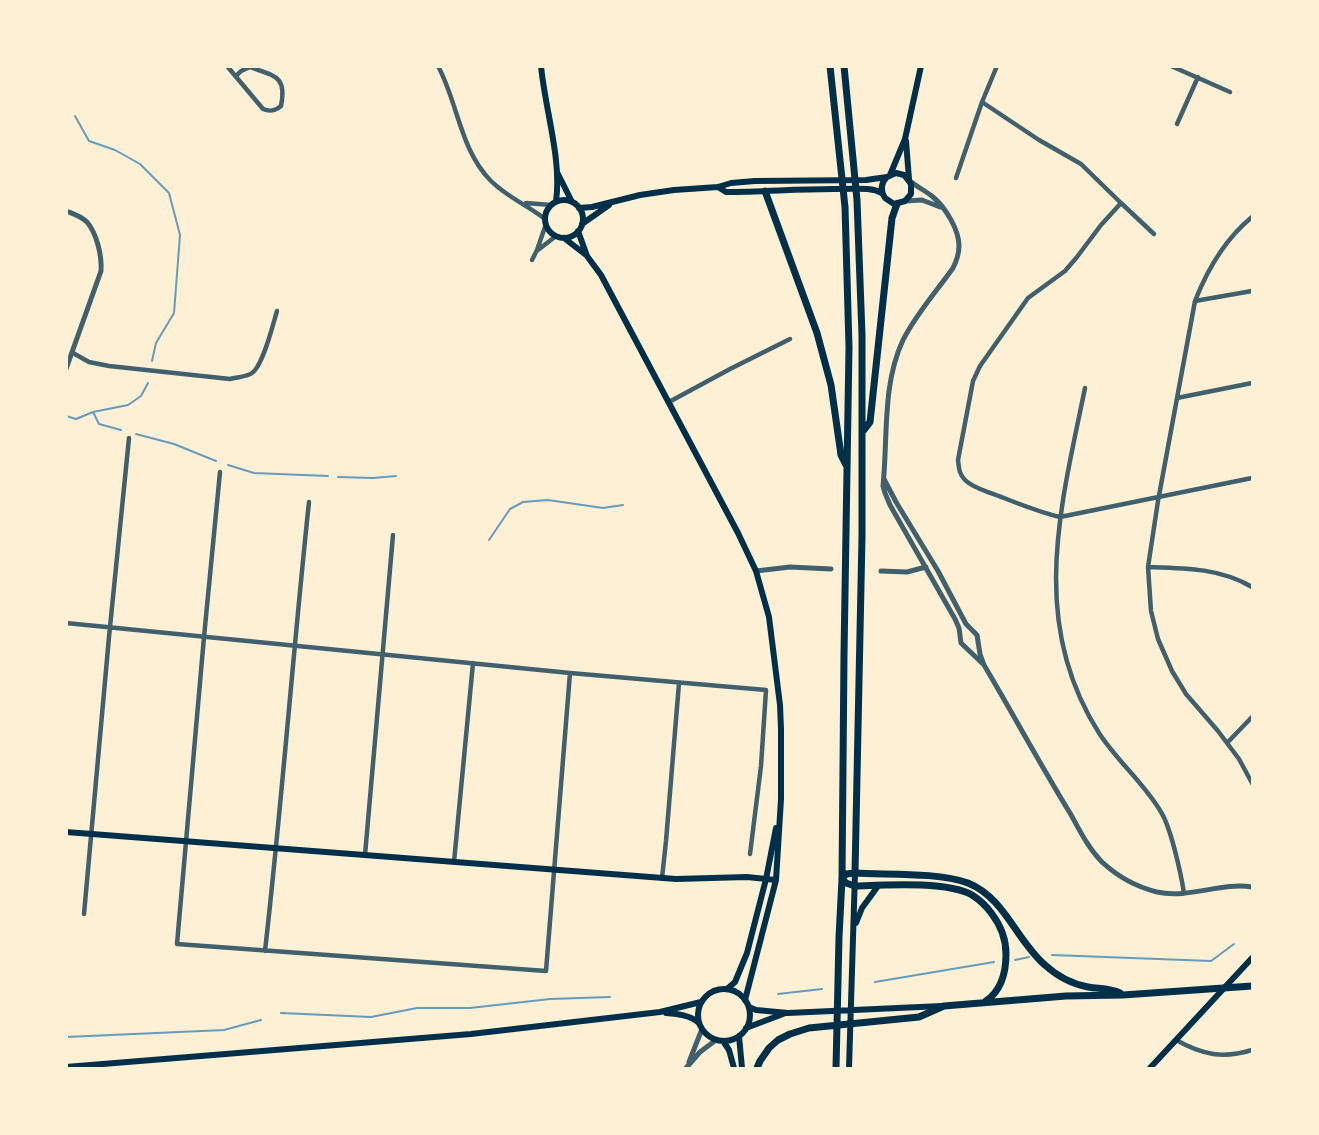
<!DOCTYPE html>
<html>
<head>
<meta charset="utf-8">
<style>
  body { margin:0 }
  #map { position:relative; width:1319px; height:1135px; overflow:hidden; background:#fdf0d5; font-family:Roboto,sans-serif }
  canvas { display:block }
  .frame { position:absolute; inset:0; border:68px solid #fdf0d5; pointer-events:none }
</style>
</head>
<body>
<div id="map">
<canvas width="1319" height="1135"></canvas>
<div class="frame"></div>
</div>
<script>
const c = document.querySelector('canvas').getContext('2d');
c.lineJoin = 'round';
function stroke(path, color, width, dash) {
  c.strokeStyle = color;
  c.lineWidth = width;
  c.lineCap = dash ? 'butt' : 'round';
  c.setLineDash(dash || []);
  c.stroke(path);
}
const stream = new Path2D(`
  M66 68 67 66
  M75 116 89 141 115 150 140 164 169 193 180 235 174 313 156 343 152 361
  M93 412 99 424 121 430
  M66 416 76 419 93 412 128 405 141 396 148 383
  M136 434 174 444 216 461
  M228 465 254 473 328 476
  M338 477 373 478 396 476
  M489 540 510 509 523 502 548 500 603 508 623 505
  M1052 955 1211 961 1234 944
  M1015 960 1029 957
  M875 982 994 962
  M778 994 822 989
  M281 1013 371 1017 417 1008H470L550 999 610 997
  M66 1037 224 1030 261 1020`);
const minor = new Path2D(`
  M227 66 263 109C270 112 275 111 281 106 287 76 275 76 250 67L241 71 236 76
  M438 66C458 103 460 150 491 181 507 197 527 205 545 219
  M1171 66 1230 92
  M982 102 1039 140 1081 164 1121 203 1101 225 1077 257 1065 271 1028 298 980 366 973 381 958 460C959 468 959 474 965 480 973 488 986 491 996 495 1017 503 1038 512 1060 517L1252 478
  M1177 124 1198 77
  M956 178 982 102 997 66
  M526 203 551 205
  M1121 203 1154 234
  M1252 217C1225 239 1208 268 1195 301L1158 501 1148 567 1151 611 1158 639 1172 671 1186 694 1218 731 1239 759 1252 783
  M538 250 556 236
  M532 260 537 250 546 224
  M1195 301 1252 291
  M73 353 89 362 109 366 230 379C237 377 246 377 252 373 263 366 273 324 277 311
  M1085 388C1061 506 1028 622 1099 733 1117 761 1144 783 1161 812 1171 828 1181 874 1184 893
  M1177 398 1252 383
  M669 402 730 369 790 339
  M220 472 204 637 177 944 546 971 570 673
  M1148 567C1184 568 1220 568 1252 587
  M66 623 570 673 766 690 761 766 750 854
  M1227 743 1252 717
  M365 855 393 535
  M454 862 473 663
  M662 878 666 841 679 683
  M84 914 109 637 129 438
  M265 951C282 802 293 652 309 502
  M1176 1040C1203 1055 1223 1059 1252 1050`);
const tertiary = new Path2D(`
  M910 181C917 187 926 191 933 197 946 208 959 230 959 246 959 254 956 262 953 268 936 292 916 314 903 340 882 385 888 437 883 486L885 493 890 505 955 619 959 628 961 643 982 663
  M905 201 922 200 940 207
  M66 211C74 214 81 216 87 222 97 234 102 256 101 271L66 369
  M884 479 896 502 938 571 966 624 977 635 980 654 984 665C1013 714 1040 764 1070 813 1079 829 1088 848 1102 862 1117 876 1137 887 1157 892 1189 899 1221 882 1252 887
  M756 571 790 567 831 569
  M881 571 907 572 926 567
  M689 1062 702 1029
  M686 1068 700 1052 716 1040`);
const secondary = new Path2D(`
  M541 66C545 109 562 160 556 201
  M906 141 909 179
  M558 174 572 202
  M890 175 905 139 921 66
  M718 187 726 192C766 192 804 188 844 189 857 189 871 187 882 193
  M545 219a19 19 0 1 1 38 0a19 19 0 1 1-38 0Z
  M579 208 592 207 640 195 674 190 718 187 731 183 755 181 866 180 887 177 896 173 904 175 911 184V194L905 201 894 204 885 198C880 190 881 183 887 177
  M582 224 609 205
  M578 231 587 256 601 275 738 533 756 571 769 617 780 705 781 729V799L776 880 745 1000
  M564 238 586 255
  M66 832 676 879 747 877 776 880
  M727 989 735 982 747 953 766 879 776 828
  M1150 1068 1252 958`);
const primary = new Path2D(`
  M856 923 862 908 878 886
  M698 1015a26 26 0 1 1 52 0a26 26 0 1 1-52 0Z
  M749 1007 756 1010 788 1013 942 1006
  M666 1013C678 1014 690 1015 699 1023
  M746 1028 783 1014
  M739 1036 742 1068
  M723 1041 729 1050 734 1068
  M66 1067 471 1034 660 1012 701 1002
  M849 1068 855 873`);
const trunk = new Path2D(`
  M830 66 845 207 849 347 844 654 842 879 839 937 836 1068
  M844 66 857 200 862 335V537L855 873
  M765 191 817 333 831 385 841 455 846 465
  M863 431 870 422 892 218 897 204
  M842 879 846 874 855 873C887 875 938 872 968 883 1005 898 1016 940 1045 965 1057 976 1072 984 1088 987 1099 989 1109 988 1120 993
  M842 879 846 883 855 886C885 885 947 881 972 895 980 900 987 907 992 914 1001 926 1006 939 1006 954 1006 972 1002 990 986 1001
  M757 1068 760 1061 769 1048 778 1040 790 1034 809 1028 919 1017 944 1006 1066 996 1123 995 1252 986`);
stroke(stream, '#669bbc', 2);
stroke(minor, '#3f606c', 4.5);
stroke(tertiary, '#3f606c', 5);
stroke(secondary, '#003049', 6);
stroke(primary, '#003049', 6);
stroke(trunk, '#003049', 7);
</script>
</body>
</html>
